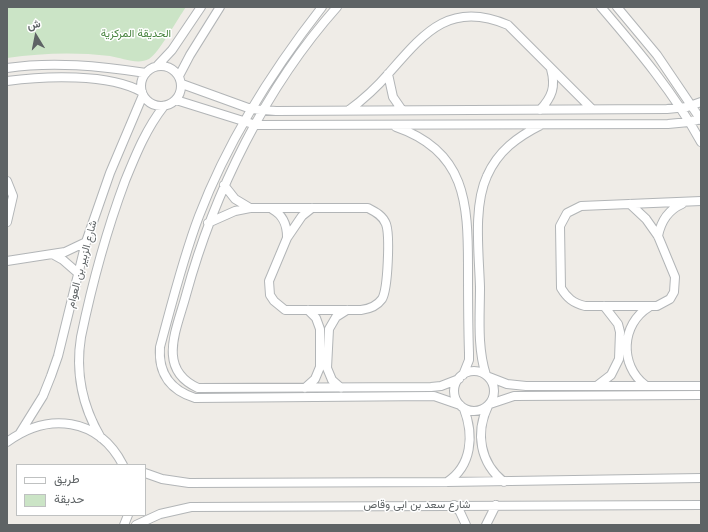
<!DOCTYPE html>
<html>
<head>
<meta charset="utf-8">
<style>
  body { margin:0 }
  #map { position:relative; width:708px; height:532px; overflow:hidden; background:#efece7; font-family:Inter,Vazirmatn,sans-serif }
  canvas { display:block }
  .frame { position:absolute; inset:0; border:8px solid #5e6365; pointer-events:none }
  .legend { position:absolute; left:16px; top:464px; width:130px; height:52px; box-sizing:border-box; background:#fff; border:1px solid #bfc1c1; margin:0; padding:5px 7px; list-style:none; font-size:12px; color:#5e6365 }
  .legend li { display:flex; align-items:center; gap:8px; height:20px }
  .legend b { width:20px; border:1px solid #bfc1c1 }
  .north { position:absolute; left:16px; top:16px; width:40px; height:40px; -webkit-text-stroke:3px #fff; paint-order:stroke; rotate:350deg; font-size:11px; font-weight:700; line-height:16px; text-align:center; color:#5e6365 }
  .north::after { content:''; display:block; margin:auto; width:14px; height:18px; background:#5e6365; clip-path:polygon(50% 0,100% 100%,50% 72%,0 100%) }
</style>
</head>
<body>
<div id="map">
<canvas width="708" height="532"></canvas>
<div class="frame"></div>
<ul class="legend">
<li><b style="height:5px;background:#fff"></b>طريق</li>
<li><b style="height:11px;background:#cbe4c6"></b>حديقة</li>
</ul>
<div class="north">ش</div>
</div>
<script>
const c = document.querySelector('canvas').getContext('2d');
c.lineJoin = 'round';
function paint(path, color) {
  c.fillStyle = color;
  c.fill(path, 'evenodd');
}
function stroke(path, color, width, dash) {
  c.strokeStyle = color;
  c.lineWidth = width;
  c.lineCap = dash ? 'butt' : 'round';
  c.setLineDash(dash || []);
  c.stroke(path);
}
function label(font, color, halo, rows, align = 'center') {
  c.font = font + ' Inter,Vazirmatn,sans-serif';
  c.lineWidth = 3;
  c.setLineDash([]);
  c.textBaseline = 'middle';
  c.strokeStyle = halo;
  c.fillStyle = color;
  for (const [text, x, y, turn = 0] of rows) {
    c.save();
    c.translate(x, y);
    c.rotate((+turn || 0) * Math.PI / 180);
    c.textAlign = isNaN(turn) ? turn : align;
    if (halo) c.strokeText(text, 0, 0);
    c.fillText(text, 0, 0);
    c.restore();
  }
}
const green = new Path2D(`
  M7 7H186C178 18 159 53 149 59 138 65 122 58 110 56 75 52 42 53 7 58Z`);
const minor = new Path2D(`
  M322 7C272 71 228 140 199 216 183 258 172 303 160 347 158 373 170 390 195 398L434 396 460 405
  M337 7C266 87 214 192 186 295 177 329 156 369 198 388L431 387 441 386 459 379
  M601 7C638 50 674 93 701 142
  M617 7 657 55 701 120
  M141 86a20 20 0 1 1 40 0a20 20 0 1 1-40 0Z
  M157 66 172 50 201 7
  M7 68C53 61 100 66 146 73
  M388 74 393 97 402 110
  M179 76 190 55 220 7
  M7 81C44 76 109 73 142 92
  M182 84 251 109 276 111 667 109 687 107 701 102
  M176 100 256 125 668 124 689 122 701 119
  M349 110C364 99 377 87 389 73 424 33 450 0 508 25L592 109
  M540 110C552 97 556 87 551 69
  M396 127C466 151 468 203 468 267 468 295 468 324 469 353V360L463 375
  M7 181 13 196 7 222
  M224 185 235 199 250 208
  M630 204 646 219 658 236 675 277 674 292 670 299 657 306H585C573 303 567 298 561 288L560 226 567 213 581 206 701 201
  M272 209C283 215 287 224 287 237
  M208 223 235 211 250 208H368C376 212 383 216 386 224 390 235 388 289 382 299 377 306 369 309 361 310H285L274 301 270 295 269 281 287 238 302 216 312 208
  M658 236C661 221 668 210 682 204
  M54 255 63 260 79 274
  M7 261 65 252 86 242
  M454 391a20 20 0 1 1 40 0a20 20 0 1 1-40 0Z
  M486 375C477 347 480 316 480 287 479 254 473 206 487 176 498 151 517 137 541 125
  M489 377 507 384 526 386H701
  M598 385 611 375 619 359 620 332 618 324 604 306
  M645 385C619 365 621 324 649 307
  M305 388 315 379 320 367V329L316 318 308 310
  M341 388 332 380 327 368 329 329 336 317 347 310
  M490 404 514 396 701 395
  M488 406C475 433 480 463 504 482
  M20 433 43 396 51 376 58 356 86 242 110 173 143 95
  M101 438C82 406 75 374 81 337 92 284 106 232 125 181 136 154 146 129 164 106
  M7 442C48 412 98 417 123 465
  M145 473 162 479 189 483 447 482 701 478
  M447 482C472 466 474 435 464 409
  M454 505 460 512 466 525
  M124 525 128 515
  M136 525 160 514 191 507 701 505
  M486 525 496 505`);
const parkNames = [
  ["الحديقة المركزية",136,34]
];
const streetNames = [
  ["شارع الزبير بن العوام",82,264,-75],
  ["شارع سعد بن ابى وقاص",417,505]
];
paint(green, '#cbe4c6');
stroke(minor, '#b2b5b7', 10);
stroke(minor, '#fff', 8);
label('11px', '#48843f', '#fff', parkNames);
label('11px', '#5e6365', '#fff', streetNames);
</script>
</body>
</html>
